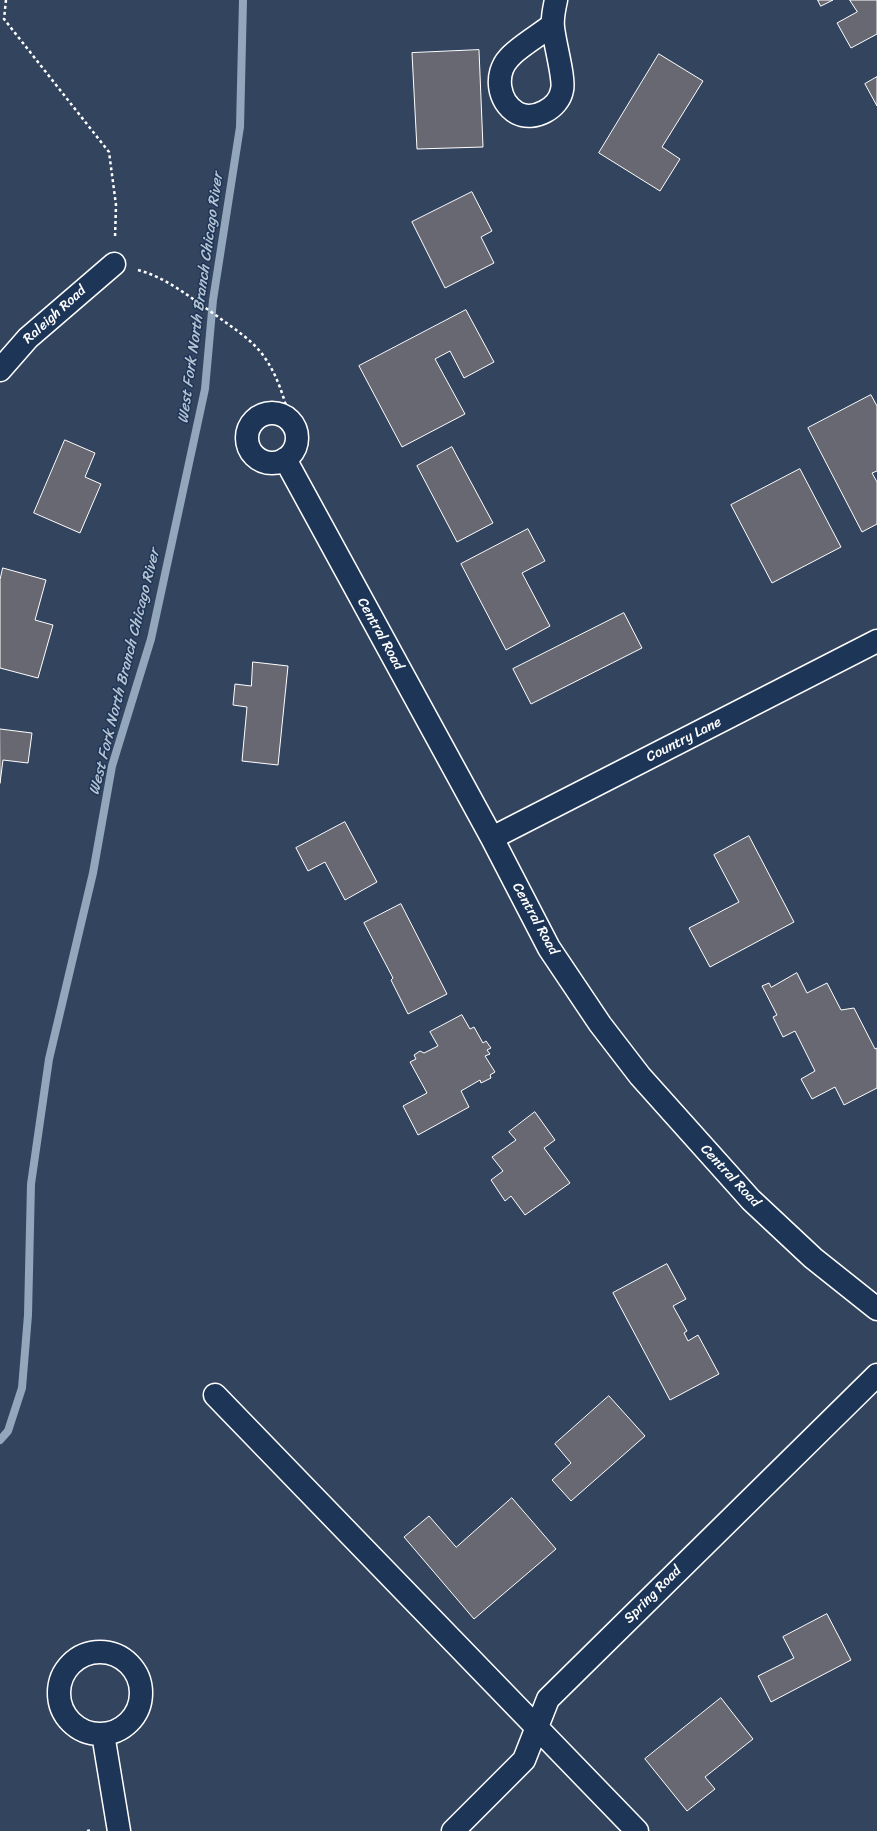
<!DOCTYPE html>
<html>
<head>
<meta charset="utf-8">
<style>
  body { margin:0 }
  canvas { display:block; background:#33445f }
</style>
</head>
<body>
<canvas width="877" height="1831"></canvas>
<script>
const c = document.querySelector('canvas').getContext('2d');
c.lineJoin = 'round';
function stroke(path, color, width, dash) {
  c.strokeStyle = color;
  c.lineWidth = width;
  c.lineCap = dash ? 'butt' : 'round';
  c.setLineDash(dash || []);
  c.stroke(path);
}
function paint(path, color) {
  c.fillStyle = color;
  c.fill(path, 'evenodd');
}
function label(font, color, halo, rows, align = 'center') {
  c.font = font + ' Sriracha,sans-serif';
  c.lineWidth = 3;
  c.setLineDash([]);
  c.textBaseline = 'middle';
  c.strokeStyle = halo;
  c.fillStyle = color;
  for (const [text, x, y, turn = 0] of rows) {
    c.save();
    c.translate(x, y);
    c.rotate((+turn || 0) * Math.PI / 180);
    c.textAlign = isNaN(turn) ? turn : align;
    if (halo) c.strokeText(text, 0, 0);
    c.fillText(text, 0, 0);
    c.restore();
  }
}
const stream = new Path2D(`
  M0 1440 8 1431 22 1388 28 1315 31 1184 49 1059 93 873 112 766 151 639 205 389 213 300 240 127 243 0`);
const building = new Path2D(`
  M818 0H833L821 6Z
  M850 0H877V34L851 48 837 23 857 12Z
  M479 50 483 147 417 149 412 53Z
  M659 54 703 81 662 147 680 159 660 191 599 153Z
  M877 77V106L865 84Z
  M472 192 492 231 481 237 494 263 445 288 412 222Z
  M466 310 494 362 464 378 450 351 435 359 465 414 402 447 359 366Z
  M871 395 877 406V471L872 473 877 482V524L862 532 808 428Z
  M65 440 95 453 85 477 101 484 80 533 34 513Z
  M452 447 493 523 457 542 417 466Z
  M800 469 841 547 772 583 731 505Z
  M528 529 545 561 522 573 550 626 506 650 461 564Z
  M3 568 46 580 35 620 53 625 38 678 0 668V580Z
  M624 613 642 648 531 704 513 669Z
  M253 662 288 666 278 765 242 761 247 707 233 705 235 684 251 686Z
  M0 729 32 733 28 763 3 760 0 783Z
  M345 822 377 882 345 900 325 862 308 871 296 848Z
  M749 836 794 922 710 967 689 928 739 902 714 855Z
  M401 904 447 994 408 1014 391 980 393 978 364 923Z
  M797 973 807 993 827 983 841 1010 854 1008 875 1049 877 1048V1088L844 1105 835 1087 812 1099 801 1079 815 1071 795 1031 783 1037 773 1017 777 1015 762 986 769 983 771 987Z
  M462 1015 470 1029 474 1027 483 1043 486 1041 491 1048 487 1050 490 1054 485 1056 495 1072 490 1075 491 1078 481 1083 480 1080 461 1091 469 1107 418 1135 403 1106 427 1093 410 1062 416 1059 414 1055 420 1051 424 1053 438 1046 430 1032Z
  M535 1112 555 1140 544 1148 570 1183 525 1215 511 1196 505 1201 491 1180 503 1171 492 1157 516 1140 509 1132Z
  M667 1264 686 1299 673 1306 687 1331 684 1333 688 1341 698 1335 719 1374 670 1400 613 1293Z
  M609 1396 645 1436 571 1501 552 1480 571 1463 555 1444Z
  M512 1498 556 1549 474 1619 404 1537 429 1516 456 1547Z
  M827 1614 851 1660 771 1702 758 1676 794 1658 783 1637Z
  M721 1698 753 1739 705 1777 715 1789 687 1811 645 1759Z`);
const path = new Path2D(`
  M6 0 4 19 109 152 116 205 115 238
  M138 270C168 278 192 299 217 316 234 329 253 340 265 358 278 377 284 398 290 420
  M87 1831 93 1830`);
const minor = new Path2D(`
  M552 25C541 34 517 48 509 58 494 74 498 102 517 113 534 122 559 108 562 90 565 79 554 41 553 27 552 19 554 9 556 0
  M0 370 28 338 114 264
  M247 438a25 25 0 1 1 50 0a25 25 0 1 1-50 0Z
  M285 459 492 838 549 948 600 1024 640 1076 751 1200 813 1258 877 1309
  M492 838 877 641
  M215 1395 637 1831
  M59 1693a41 41 0 1 1 82 0a41 41 0 1 1-82 0Z
  M103 1734 119 1831
  M453 1831 524 1760 548 1699 877 1375`);
const streetNames = [
  ["Raleigh Road",55,315,-42],
  ["Central Road",380,634,61],
  ["Country Lane",684,740,-27],
  ["Central Road",535,919,61],
  ["Central Road",730,1176,47],
  ["Spring Road",653,1595,-45]
];
const waterNames = [
  ["West Fork North Branch Chicago River",201,298,-82],
  ["West Fork North Branch Chicago River",125,672,-76]
];
stroke(stream, '#92a6bc', 8);
paint(building, '#676871');
stroke(building, '#fff', 1);
stroke(minor, '#fff', 25);
stroke(path, '#fff', 2.5, [3, 3]);
stroke(minor, '#1d3557', 22);
label('14px', '#fff', '#1d3557', streetNames);
label('italic 15px', '#b6c4d2', '#1d3557', waterNames);
</script>
</body>
</html>
